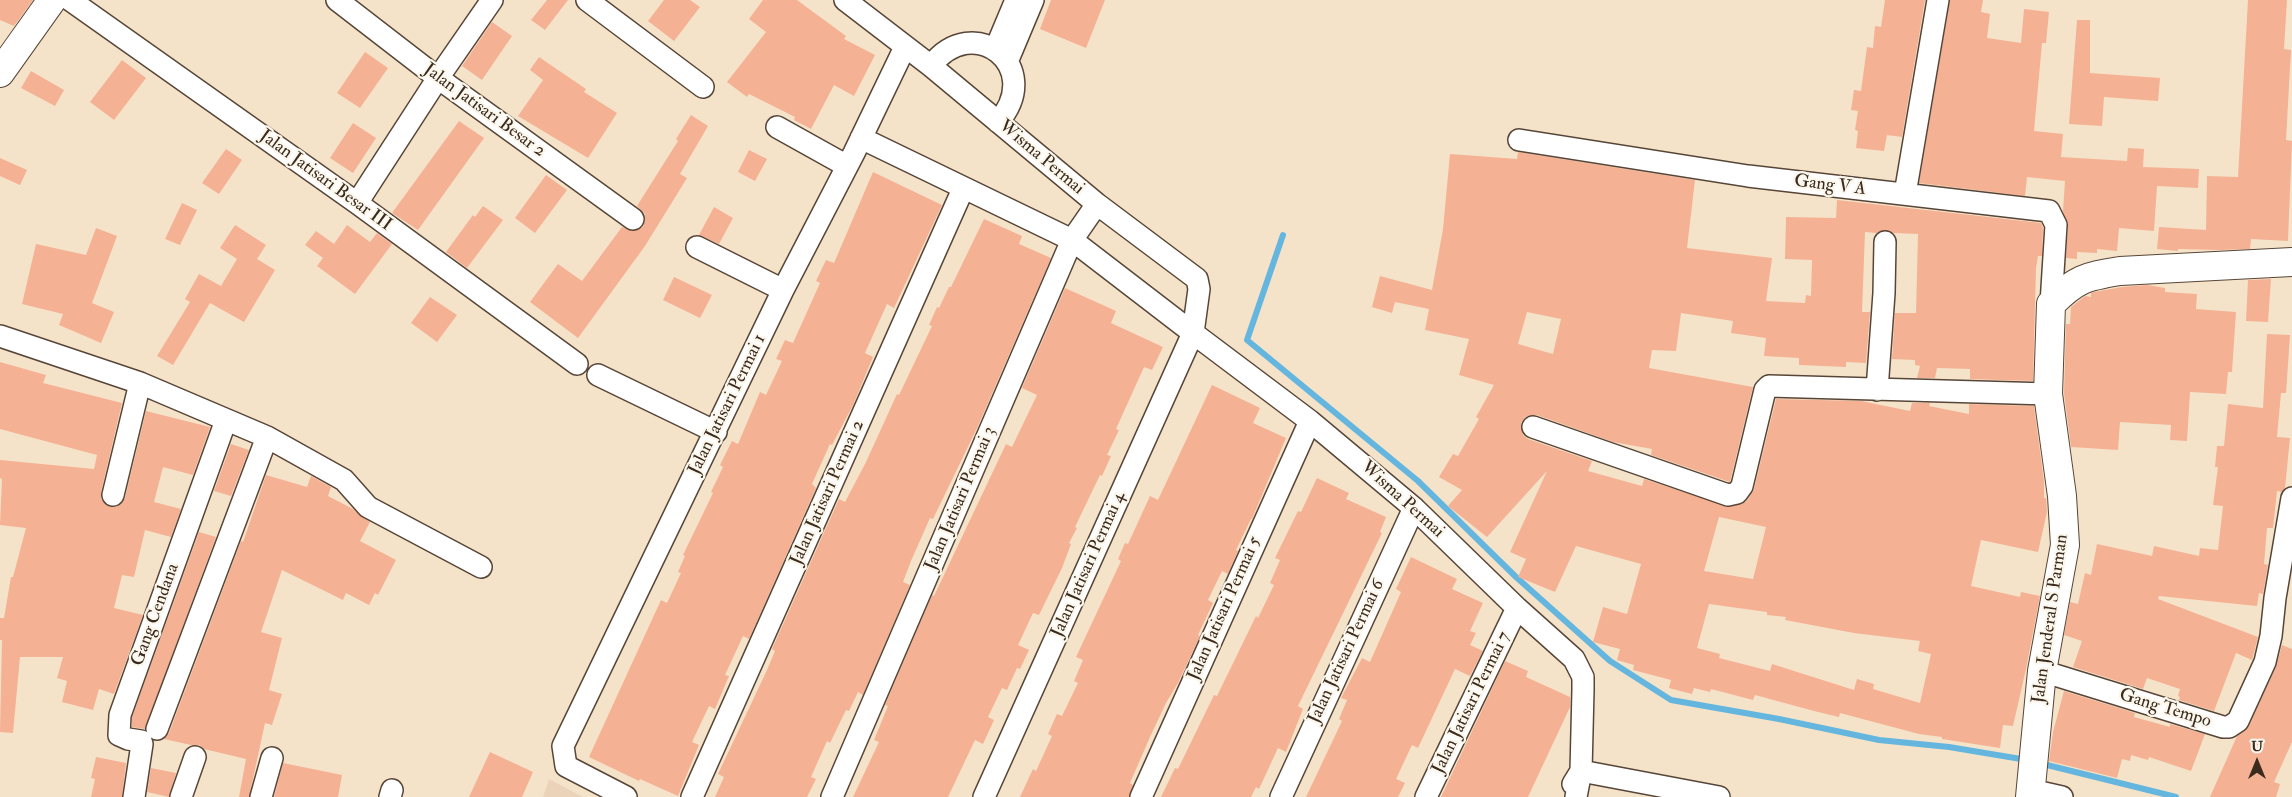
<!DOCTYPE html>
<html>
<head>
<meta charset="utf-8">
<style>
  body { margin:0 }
  #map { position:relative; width:2292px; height:797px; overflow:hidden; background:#f5e3c9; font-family:"IM FELL Double Pica",serif }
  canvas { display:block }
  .north { position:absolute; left:2232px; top:737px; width:50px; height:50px; -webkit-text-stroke:4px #fbf7ec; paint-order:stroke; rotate:0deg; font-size:14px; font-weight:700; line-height:20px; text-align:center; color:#3b2a1e }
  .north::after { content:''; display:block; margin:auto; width:18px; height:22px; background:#3b2a1e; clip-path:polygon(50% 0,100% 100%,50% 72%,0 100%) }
</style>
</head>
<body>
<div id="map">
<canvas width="2292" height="797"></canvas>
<div class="north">U</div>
</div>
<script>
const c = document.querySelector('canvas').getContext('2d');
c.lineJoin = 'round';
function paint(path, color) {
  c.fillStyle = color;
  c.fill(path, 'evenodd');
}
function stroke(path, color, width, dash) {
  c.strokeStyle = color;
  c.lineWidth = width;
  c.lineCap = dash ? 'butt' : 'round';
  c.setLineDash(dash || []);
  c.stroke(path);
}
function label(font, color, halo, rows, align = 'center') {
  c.font = font + ' "IM FELL Double Pica",serif';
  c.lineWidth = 4.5;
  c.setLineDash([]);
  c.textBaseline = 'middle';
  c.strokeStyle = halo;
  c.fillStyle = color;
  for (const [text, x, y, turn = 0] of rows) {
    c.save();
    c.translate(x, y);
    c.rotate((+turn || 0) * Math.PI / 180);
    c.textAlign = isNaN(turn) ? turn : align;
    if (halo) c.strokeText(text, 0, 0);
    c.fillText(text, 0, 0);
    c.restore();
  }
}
const built = new Path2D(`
  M549 779 583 797H543Z`);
const stream = new Path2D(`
  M1283 235 1247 340 1418 481 1516 577 1610 661 1671 700 1779 719 1879 740 1949 747 2027 760
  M2039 763 2176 797`);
const building = new Path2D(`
  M0 0H33L14 26 0 20Z
  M547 0H568L545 30 531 20Z
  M664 0H690L700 7 674 41 648 21Z
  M763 0H797L846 36 844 39 875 55 854 96 834 85 811 129 794 120 795 117 749 94 747 97 727 82 766 32 749 19Z
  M1051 0H1105L1086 48 1040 29Z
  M1885 0H1925L1902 137 1887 135 1884 151 1856 148 1858 131 1855 130 1858 111 1851 110 1854 90 1861 91 1867 47 1873 48 1875 26 1881 27Z
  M1950 0H1983L1981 12 1990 14 1987 38 2021 43 2024 9 2049 12 2046 43H2042L2034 131 2063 134 2061 157 2127 161 2128 148 2144 149 2143 167 2199 169 2198 188 2157 186 2154 231 2119 228 2117 251 2097 249V253L2077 252V259L2066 258 2068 226 2063 211 2065 181 2027 177 2025 196 1919 183Z
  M2248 0H2287L2284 49 2291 50 2286 140 2292 141 2288 241 2251 239 2250 249 2219 250 2178 249V251L2157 249 2159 227 2206 230 2207 176 2238 177Z
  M2077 20H2090V73L2160 78 2158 101 2104 97 2102 126 2069 124Z
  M492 22 512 36 482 80 462 66Z
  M365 52 388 68 360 108 337 93Z
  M539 57 586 89 584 92 617 113 588 158 518 116 543 80 530 70Z
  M122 60 146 78 114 120 90 102Z
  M31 71 64 90 55 106 21 88Z
  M691 115 708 126 680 174 687 178 645 246 578 338 530 302 558 264 582 281 622 227 632 231 643 227 645 221V214L637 206 678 141 676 139Z
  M459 121 484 138 418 230 392 213Z
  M353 123 376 138 353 173 330 158Z
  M226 149 242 160 219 194 202 183Z
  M749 150 767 159 755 181 738 172Z
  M1518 152 1695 180 1687 248 1772 258 1766 301 1805 303 1806 295 1811 296 1812 260 1785 259 1786 217 1836 218 1837 200 2041 223 2043 228 2042 256H2038L2036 268 2033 381 1970 379V369L1937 368 1935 378H1917L1920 366 1915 365V360L1892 359 1895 313H1916L1918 234 1893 233 1885 230 1877 233 1865 232 1862 312H1870L1866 363 1846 362V367L1799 365V358L1764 356 1766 338 1731 333 1733 321 1681 313 1676 351 1652 350 1649 368 1753 387 1730 482 1651 455 1652 449 1613 442 1537 415 1525 417 1521 423 1523 435 1528 439 1592 461 1588 471 1642 486 1644 479 1730 507 1747 501 1754 489 1776 399 1861 401 1910 411 1912 403H1930L1929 406 1969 414V404L2034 406 2044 482V498H2046L2047 512 2038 552 1981 540 1971 586 2020 597 2021 592 2040 596 2026 669 2013 726 2003 725 2000 748 1942 739V737L1919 734 1840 713 1839 717 1814 711 1755 695 1753 700 1711 689 1710 692 1694 688 1692 694 1669 688 1671 680 1633 670 1634 665 1617 660 1620 649 1593 642 1603 607 1627 614 1641 564 1576 546 1555 592 1518 577 1526 559 1510 552 1547 471 1487 537 1448 506 1462 490 1439 477 1453 454 1458 456 1479 419 1476 417 1494 385 1459 375 1469 339 1425 330 1429 309 1395 302 1392 313 1372 307 1380 276 1432 290 1443 229 1450 154 1517 159ZM1527 312 1561 319 1553 354 1518 344ZM1719 517 1766 527 1753 579 1704 571ZM1709 604 1767 612V615L1786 617 1785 620 1854 633 1920 641 1918 651 1931 654 1920 703 1873 689 1874 684 1857 679 1854 690 1772 664 1770 671 1719 658 1720 654 1697 648Z
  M0 158 27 170 20 185 0 176Z
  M873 172 942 205 894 308 887 304 865 353 873 357 853 405 832 445 830 444 812 484 816 488 749 639 743 636 725 675 729 676 715 709 709 706 692 742 699 745 678 796 640 779 639 781 589 757 661 600 667 603 681 573 678 572 685 556 683 555 713 493 711 492 723 467 720 465 732 441 738 444 760 392 766 395 782 361 776 359 785 340 793 343 820 283 816 281 826 260 834 263Z
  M546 175 567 190 535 233 515 218Z
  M182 203 197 210 180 245 165 239Z
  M483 206 503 220 467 268 446 252 473 215 475 217Z
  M714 207 733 218 719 244 699 235Z
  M984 219 1022 236 1019 244 1051 258 978 426 933 519 930 518 911 561 903 582 910 585 863 695 858 692 849 711 846 710 830 743 827 741 811 777 816 779 807 797H715L724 777 718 774 767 670 775 651 772 649 839 499 845 502 866 462 897 394 899 395 932 326 929 325 937 307 939 308 949 287H951Z
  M235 225 266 245 257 259 275 270 244 322 210 303 173 365 157 356 190 302 185 299 199 274 221 286 237 259 220 248Z
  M347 225 370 242 377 233 392 244 355 294 317 266 323 258 305 245 316 231 334 244Z
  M96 228 117 236 92 303 114 312 101 343 59 325 63 314 22 304 36 244 86 255Z
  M674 277 712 295 700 318 663 300Z
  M2271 279 2268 322 2246 321 2248 280Z
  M2147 285 2165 288V292L2197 294 2196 309 2236 312 2232 372H2228L2226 394 2190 392 2187 441 2170 440 2171 425 2120 422 2118 450 2071 447 2064 393 2066 324H2070L2071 307 2085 296 2091 297V293L2094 292 2122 287Z
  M1065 288 1116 311 1111 323 1163 347 1152 370 1144 367 1116 429 1119 430 1107 455 1111 456 1102 476 1100 475 1075 527 1077 528 1069 543 1071 544 1062 568 1039 615 1033 613 1018 645 1029 650 1020 669 1017 668 1007 690 1002 688 988 717 994 720 983 744 975 740 948 797H853L879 742 874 740 888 706 885 705 932 595 934 596 1006 444 1012 447 1037 395 1022 388Z
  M430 297 457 315 437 342 411 323Z
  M2267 334 2290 335 2286 393H2281L2277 437 2290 438 2285 488 2282 492 2277 491 2273 528H2267L2264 564 2268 565 2263 594 2259 593 2257 606 2159 596 2158 599 2258 637 2252 660 2236 653 2214 711 2179 700 2180 697 2178 696 2180 689 2147 678 2143 689 2073 667 2082 641 2064 635 2070 602 2078 604 2085 573 2091 575 2097 544 2152 556 2154 546 2199 556 2200 548 2218 550 2223 506 2213 505 2218 467H2215L2217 446H2224L2228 404 2263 408Z
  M0 362 46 375 43 383 122 403 101 492V499L110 507H117L125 498 146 411 210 427 193 475 163 467 154 502 181 509 171 537 145 530 134 577 122 575 114 608 143 615 114 694 99 689 93 710 62 702 67 681 57 678 63 657H20L13 733 0 732 2 640H0V618H4L11 577H13L26 528 0 525 2 479 0 478V460L94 469 97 455 0 429Z
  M1212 385 1260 408 1253 423 1286 438 1252 519H1251L1236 550 1238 551 1228 574 1222 571 1208 600 1213 603 1198 635 1200 636 1178 683 1166 703 1150 737 1130 783 1133 785 1129 797H1020L1033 769 1036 771 1052 736 1048 734 1057 714 1062 716 1078 683 1074 681 1083 660 1076 657 1121 561 1118 559 1125 543 1128 544 1150 496 1158 500Z
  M231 444 249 450 231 496 214 491Z
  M266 475 307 487 311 476 331 487 328 496 353 509 370 522 360 541 396 560 378 595 375 593 369 605 346 593 343 600 282 570 261 632 282 638 269 690 282 694 272 725 265 723 249 797H239L246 759 204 749 199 745H191L164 739 169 733 241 541 243 542Z
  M1317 478 1349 493 1346 499 1386 517 1380 532 1382 533 1298 706 1303 709 1286 752 1278 748 1259 789 1256 787 1251 797H1161L1175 768 1178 769 1214 695 1217 696 1256 616 1258 618 1274 585 1270 583 1280 560 1275 558 1298 511 1301 512Z
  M199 532 216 537 145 729 132 727V717Z
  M1411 557 1457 579 1452 589 1483 603 1470 631 1476 633 1470 645 1483 651 1470 676 1455 669 1418 748 1412 745 1396 779 1405 783 1398 797H1306L1342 721 1339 719 1347 700 1341 698 1362 658 1370 662 1401 592 1396 589Z
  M2282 645 2292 649V742L2274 782 2280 784 2276 797H2210L2237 736 2249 726 2276 667Z
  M1505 661 1528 671 1526 677 1570 697V707L1528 797H1441Z
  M2064 691 2135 713 2134 717 2170 727V724L2205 734 2191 771 2149 757 2148 760 2131 755 2130 761 2122 759 2117 778 2049 761 2053 732Z
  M490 752 533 772 522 797H469Z
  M96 757 126 763 122 797H91L95 779 91 778Z
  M283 763 342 775 338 797H274Z
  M151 768 176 773 169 797 147 792Z`);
const street = new Path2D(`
  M70 0 357 203 577 364
  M337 0 438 78 633 219
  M587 0 703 87
  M845 0 931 66 1097 204 1197 279 1199 289 1193 333 1310 421 1414 508 1517 608 1574 659 1583 677V690L1581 771 1576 797
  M995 50 1016 0
  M1007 62 1033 0
  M931 66C973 10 1046 67 998 122
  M777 127 847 166
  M861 138 1072 240 1193 333 984 797
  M1519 140 1748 176 2049 211 2056 225 2051 304
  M1905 194 1938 0
  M357 203 438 78 492 0
  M697 247 783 290
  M0 336 140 383 267 437 344 480 368 507 481 567
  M598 375 716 432
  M1877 390 1884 293 1885 242
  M1533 427 1728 495 1737 493 1742 486 1765 390 1769 386 2048 394
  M113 495 140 383
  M2042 671 2223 727H2229L2238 721 2265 662 2271 636 2275 598 2292 498
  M157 729 267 437
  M1573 784 1581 771 1719 797
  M2031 790 2062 797
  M134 797 142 744 141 741 128 739 119 735 120 715 226 420
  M181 797 195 757
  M261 797 272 758
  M390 797 392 790
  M626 797 566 766 563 746 783 290 854 153 905 47
  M692 797 963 189
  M832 797 1072 240 1097 204
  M1141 797 1310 421
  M1281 797 1414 508
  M1426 797 1517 608`);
const secondary = new Path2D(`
  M0 73 52 0
  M2030 797 2042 671 2065 545 2062 496 2048 394 2051 304C2077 278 2085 277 2120 271L2292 262`);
const streetNames = [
  ["Jalan Jatisari Besar 2",484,111,36],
  ["Wisma Permai",1041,158,40],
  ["Jalan Jatisari Besar III",325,181,36],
  ["Gang V A",1830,186,7],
  ["Jalan Jatisari Permai 1",728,405,-64],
  ["Jalan Jatisari Permai 2",828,493,-66],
  ["Jalan Jatisari Permai 3",961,499,-67],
  ["Wisma Permai",1402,500,42],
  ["Jalan Jatisari Permai 4",1089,565,-66],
  ["Jalan Jatisari Permai 5",1225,609,-66],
  ["Gang Cendana",156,615,-70],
  ["Jalan Jenderal S Parman",2051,619,-82],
  ["Jalan Jatisari Permai 6",1347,652,-65],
  ["Jalan Jatisari Permai 7",1472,703,-64],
  ["Gang Tempo",2165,709,17]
];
paint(built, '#ebd3b9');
stroke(stream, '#64b6df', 6);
paint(building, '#f5b194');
stroke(street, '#574638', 24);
stroke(secondary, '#574638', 30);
stroke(street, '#fff', 21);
stroke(secondary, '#fff', 28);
label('18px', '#3b2a1e', '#fbf7ec', streetNames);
</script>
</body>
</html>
